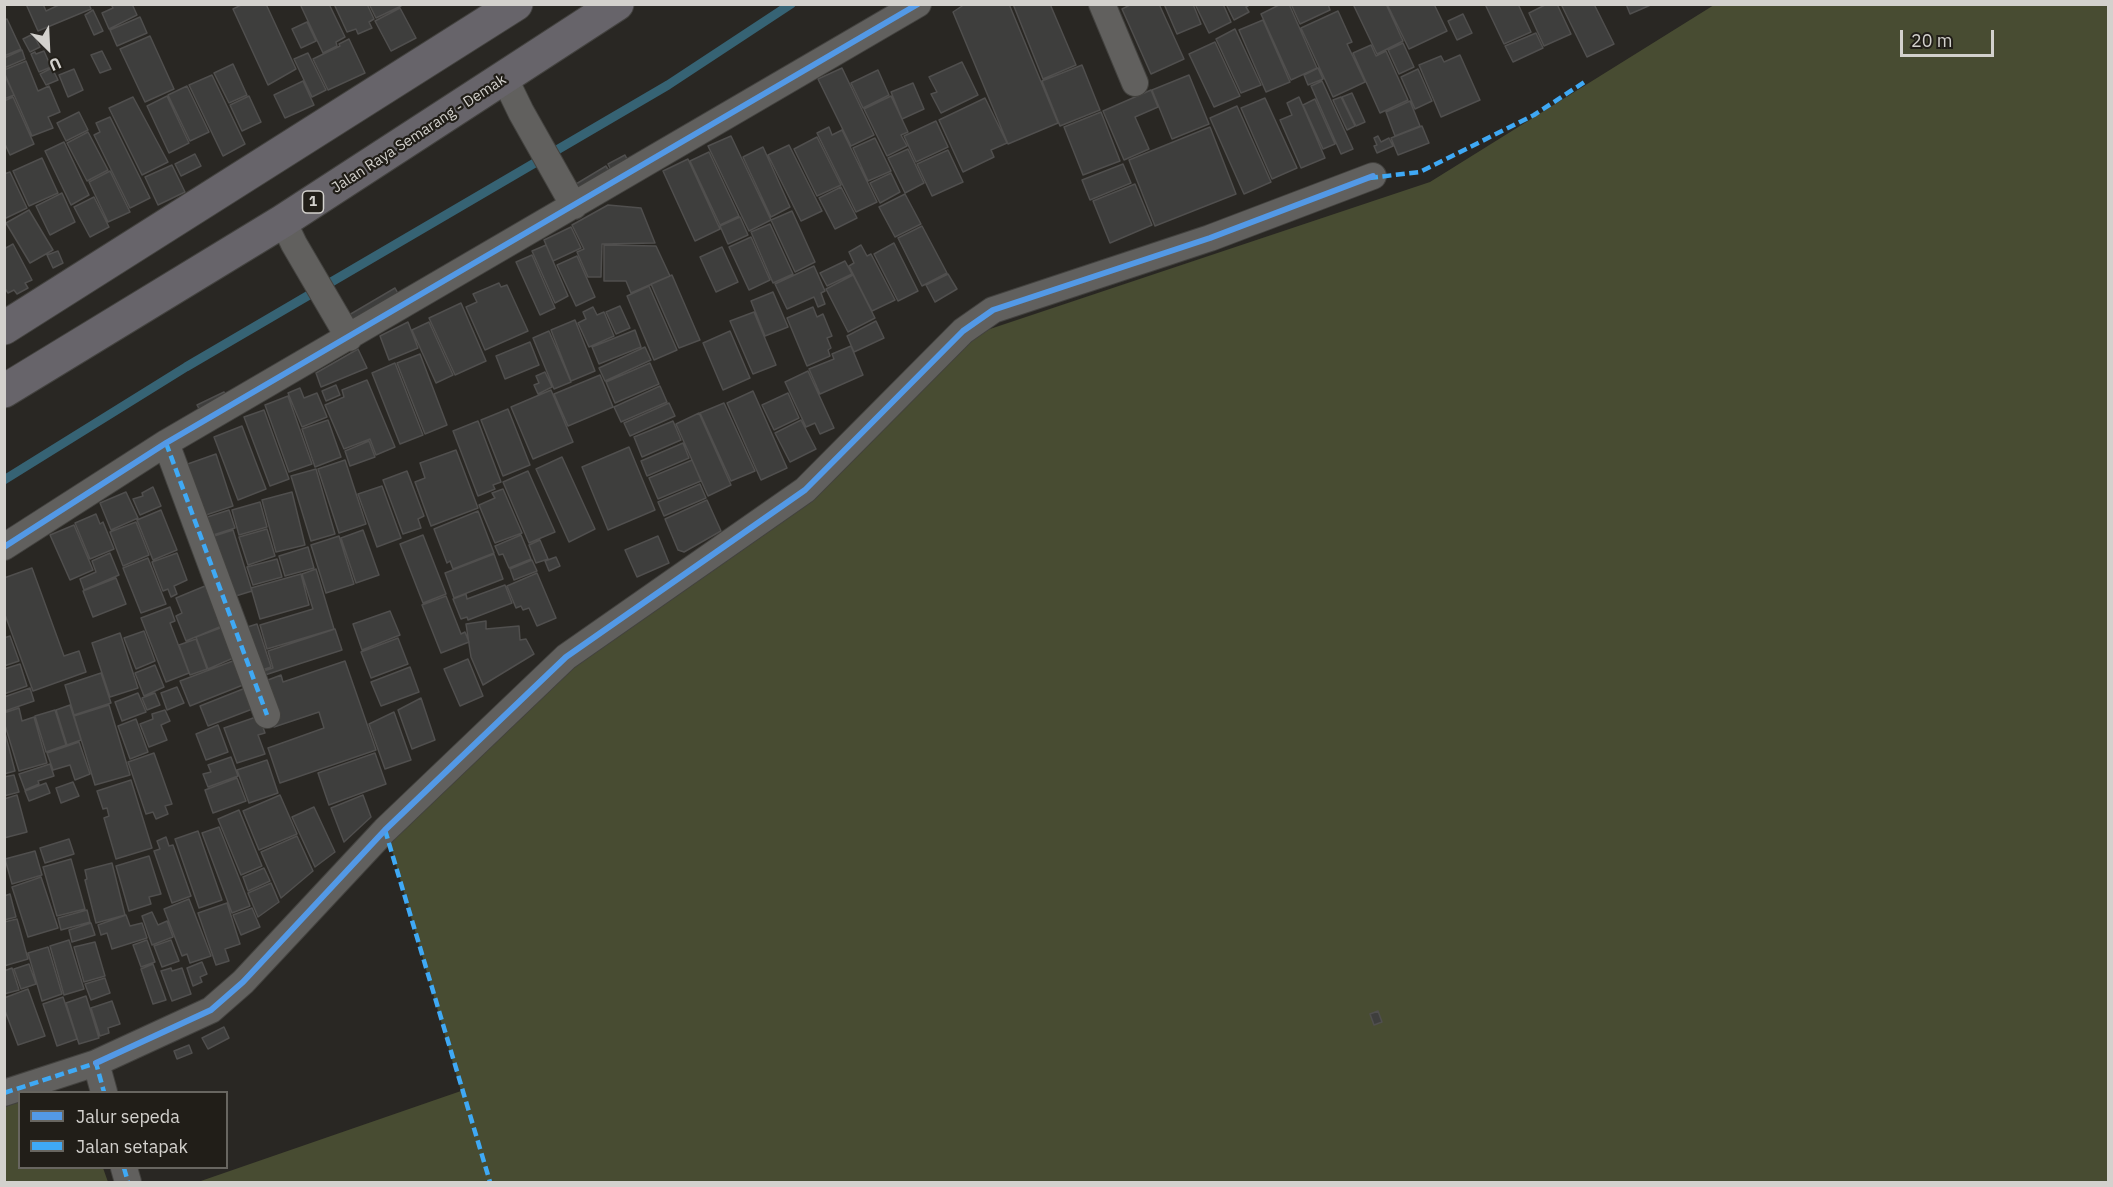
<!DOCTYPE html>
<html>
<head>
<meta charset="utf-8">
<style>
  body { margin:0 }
  #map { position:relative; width:2113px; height:1187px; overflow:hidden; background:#292723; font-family:"IBM Plex Sans",sans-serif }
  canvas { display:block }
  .frame { position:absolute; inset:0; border:6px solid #d3d1cd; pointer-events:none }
  .legend { position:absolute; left:18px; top:1091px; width:210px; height:78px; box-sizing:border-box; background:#211e18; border:2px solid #686660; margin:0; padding:8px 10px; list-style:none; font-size:18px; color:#d3d1cd }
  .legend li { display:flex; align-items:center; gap:12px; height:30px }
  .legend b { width:30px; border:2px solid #686660 }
  .north { position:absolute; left:18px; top:18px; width:60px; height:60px; -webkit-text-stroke:4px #211e18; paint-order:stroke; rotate:156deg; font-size:16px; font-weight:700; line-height:24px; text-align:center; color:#d3d1cd }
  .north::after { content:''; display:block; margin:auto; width:21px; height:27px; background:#d3d1cd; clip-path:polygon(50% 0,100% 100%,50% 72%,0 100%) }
  .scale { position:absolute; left:1900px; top:30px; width:94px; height:27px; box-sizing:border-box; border:3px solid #d3d1cd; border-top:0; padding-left:8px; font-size:18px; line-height:21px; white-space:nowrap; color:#d3d1cd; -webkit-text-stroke:4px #211e18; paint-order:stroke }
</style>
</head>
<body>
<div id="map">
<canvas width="2113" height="1187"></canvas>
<div class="frame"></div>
<ul class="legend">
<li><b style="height:8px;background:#5399e6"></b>Jalur sepeda</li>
<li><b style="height:8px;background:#3fa9f5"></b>Jalan setapak</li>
</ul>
<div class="north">U</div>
<div class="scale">20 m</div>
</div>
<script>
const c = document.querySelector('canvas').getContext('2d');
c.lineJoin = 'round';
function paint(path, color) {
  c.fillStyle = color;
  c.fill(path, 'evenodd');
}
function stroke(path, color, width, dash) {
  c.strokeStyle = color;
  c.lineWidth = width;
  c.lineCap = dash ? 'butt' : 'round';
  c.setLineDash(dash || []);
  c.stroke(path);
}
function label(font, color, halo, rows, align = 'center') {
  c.font = font + ' "IBM Plex Sans",sans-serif';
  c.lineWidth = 4.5;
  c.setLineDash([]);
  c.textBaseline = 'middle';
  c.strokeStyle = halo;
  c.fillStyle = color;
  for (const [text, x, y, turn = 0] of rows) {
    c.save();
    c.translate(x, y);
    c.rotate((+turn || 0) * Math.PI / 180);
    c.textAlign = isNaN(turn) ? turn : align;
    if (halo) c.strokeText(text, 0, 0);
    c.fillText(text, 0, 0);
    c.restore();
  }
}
const green = new Path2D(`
  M1714 5H2108V1182H198L461 1091 389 840 556 673 805 501 963 338 1430 182Z
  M19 1102 20 1168H103L108 1182H5V1107Z`);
const stream = new Path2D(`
  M4 480 186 367 668 85 791 4`);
const building = new Path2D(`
  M26 4H43L46 11 61 4H89L91 9 38 31Z
  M111 4H132L137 15 109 29 102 13 113 8Z
  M243 4H266L296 69 268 85 233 9Z
  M300 4H329L345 37 336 42 337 46 323 53Z
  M334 4H367L374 19 369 22 372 28 358 34 356 29 347 32Z
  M369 4H400L401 6 376 18Z
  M965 4H1009L1058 123 1008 144 953 12Z
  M1013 4H1050L1076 65 1043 79Z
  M1132 4H1159L1184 59 1151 74 1122 9Z
  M1164 4H1193L1201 24 1177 34Z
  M1195 4H1223L1231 22 1209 33Z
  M1226 4H1251L1246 7 1249 12 1234 20Z
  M1281 4H1289L1317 68 1291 80 1261 14Z
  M1291 4H1328L1330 10 1300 24Z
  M1353 4H1386L1403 41 1377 54Z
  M1387 4H1434L1447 31 1409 49Z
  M1485 4H1518L1531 32 1504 44Z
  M1547 4H1557L1571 34 1544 46 1529 13Z
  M1561 4H1594L1614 44 1587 57Z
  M1626 4H1653L1630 14Z
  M400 8 416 38 391 51 375 21Z
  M93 10 103 31 94 35 85 15Z
  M1338 11 1352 42 1347 44 1365 82 1333 97 1301 28Z
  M1463 14 1472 33 1457 40 1448 21Z
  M140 17 147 33 117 46 110 30Z
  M7 19 21 49 4 56V20Z
  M1263 20 1290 82 1266 92 1239 30Z
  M307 22 316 41 301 48 292 29Z
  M1235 29 1261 85 1241 93 1216 39Z
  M1536 33 1543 48 1513 62 1505 46Z
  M33 34 40 47 30 52 23 39Z
  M150 36 174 89 145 102 120 49Z
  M349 39 365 73 328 90 313 59 340 46 339 44Z
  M1215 42 1240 96 1214 107 1189 54Z
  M1403 43 1414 67 1399 74 1388 50Z
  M1371 45 1376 56 1386 51 1408 100 1380 113 1353 53Z
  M22 50 25 59 4 68V58Z
  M44 51 51 67 39 72 31 54 35 52 36 54Z
  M102 51 111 69 100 73 91 55Z
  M308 53 326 90 312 97 294 59Z
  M1460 55 1480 100 1441 117 1419 65 1441 56 1444 62Z
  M26 61 38 91 49 86 60 112 48 117 53 128 32 136 4 72V70Z
  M962 62 978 95 941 113 931 94 937 92 929 77Z
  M233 64 247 95 229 103 214 73Z
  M1082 65 1100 110 1060 126 1042 81Z
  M52 68 58 80 46 85 40 74Z
  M842 68 874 135 851 146 818 79Z
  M1318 68 1323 79 1308 85 1304 75Z
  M74 69 83 90 68 97 59 75Z
  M1418 69 1432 101 1415 109 1401 77Z
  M878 70 889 95 863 108 851 83Z
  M4 74 14 95 4 99Z
  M212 75 245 144 223 156 189 85Z
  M1189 75 1209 124 1172 139 1152 90Z
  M303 81 314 105 285 118 274 95Z
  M1322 81 1353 149 1341 154 1311 86Z
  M913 83 924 109 902 119 891 92Z
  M187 86 209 132 190 141 168 95Z
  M1151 90 1158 107 1135 117 1149 149 1124 160 1103 111Z
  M1352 93 1365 122 1356 126 1342 97Z
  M167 96 189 143 169 153 147 106Z
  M249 96 261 122 242 131 230 105Z
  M891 96 908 132 901 135 907 146 887 156 864 109Z
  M13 97 34 144 10 155 4 142V101Z
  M133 97 168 162 142 175 109 108Z
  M1299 97 1325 158 1301 168 1280 120 1292 115 1287 103Z
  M1341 97 1355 126 1347 130 1333 100Z
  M985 98 1007 143 991 150 994 157 963 172 939 120Z
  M1265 98 1297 168 1272 179 1241 108Z
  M1315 99 1335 144 1323 149 1303 105Z
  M1410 101 1420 126 1395 136 1386 112Z
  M1237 106 1271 182 1244 194 1210 118Z
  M79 112 88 130 66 141 57 123Z
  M1101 112 1120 161 1083 175 1064 127Z
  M110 117 150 198 130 208 94 135 100 132 96 123Z
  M936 121 948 147 916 162 904 136Z
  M1422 126 1429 143 1398 155 1391 138Z
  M829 127 832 135 842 130 877 202 856 212 817 133Z
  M1210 127 1236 194 1155 226 1129 160Z
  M88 132 108 170 87 181 67 143Z
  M731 136 771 220 749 231 708 146Z
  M1378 136 1381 142 1389 138 1393 146 1377 153 1374 146 1377 145 1374 138Z
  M817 137 841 185 817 196 794 149Z
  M875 138 891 171 868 181 853 148Z
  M64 142 89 195 71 205 45 151Z
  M789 145 822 211 801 221 768 155Z
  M763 147 790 207 771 217 743 157Z
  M908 149 924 183 905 193 888 158Z
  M948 150 963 182 932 196 917 164Z
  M709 152 739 216 720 225 690 161Z
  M195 154 201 166 181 176 175 164Z
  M625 155 631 167 614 176 608 164Z
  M42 158 58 193 29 206 13 171Z
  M688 159 720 229 695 241 663 171Z
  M1123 164 1131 183 1090 200 1082 180Z
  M172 165 185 192 158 205 145 177Z
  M606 166 613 178 583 196 576 184Z
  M110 171 130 212 108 222 89 182Z
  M10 172 27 208 4 219V174Z
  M891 173 900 192 880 203 870 183Z
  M1135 184 1152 225 1110 243 1093 201Z
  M841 187 857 218 835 229 819 198Z
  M62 193 75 222 50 235 36 206Z
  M905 194 921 224 895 237 879 207Z
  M94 197 109 227 90 237 74 207Z
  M608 205 641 208 655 243 602 244 601 277H588L577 252 584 249 572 225Z
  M29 210 53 250 30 263 6 223Z
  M792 211 815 262 795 272 771 220Z
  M740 217 748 235 728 244 720 226Z
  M770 224 793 274 773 283 751 232Z
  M922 226 947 273 922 286 898 238Z
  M571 227 581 248 553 261 544 240Z
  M751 237 770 280 749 290 729 247Z
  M894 243 918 291 898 301 874 254Z
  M13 244 32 280 25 283 28 288 17 294 14 290 8 293 4 287V249Z
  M546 245 568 296 555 303 532 251Z
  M604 245 656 246 670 276 631 293 626 281H604Z
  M861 245 867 256 871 254 895 300 872 311 849 266 854 263 849 252Z
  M722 247 738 282 716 292 700 257Z
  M58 251 63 263 53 268 47 255Z
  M532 255 555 308 540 315 516 262Z
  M577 256 595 297 576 306 557 265Z
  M845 261 852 274 827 286 820 273Z
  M814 266 825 291 821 293 825 304 818 307 814 297 787 309 775 284Z
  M948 274 957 289 935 302 926 285Z
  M672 275 700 340 679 348 651 284Z
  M853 275 875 318 848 332 826 289Z
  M499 283 501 287 507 285 528 331 485 350 466 307 477 302 473 294Z
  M649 286 677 350 654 360 627 296Z
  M395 288 401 299 355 326 349 315Z
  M773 292 788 327 765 336 751 301Z
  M461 303 486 361 455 375 429 318Z
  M620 306 630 328 616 334 606 312Z
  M593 307 597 315 604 312 614 336 589 347 578 323 586 319 583 312Z
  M813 307 817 317 823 314 832 336 827 338 831 348 828 350 830 356 807 366 787 318Z
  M754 312 776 365 753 374 730 321Z
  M575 320 595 371 571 381 551 330Z
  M876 321 884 338 854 352 847 336Z
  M408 322 418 348 389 360 380 336Z
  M429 322 453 375 436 383 412 330Z
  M635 330 641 347 599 364 592 347Z
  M549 331 571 382 554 389 533 338Z
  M730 331 750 378 723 390 703 343Z
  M530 342 539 365 505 379 496 356Z
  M851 346 863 375 820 394 809 369 834 359 832 354Z
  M645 347 651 360 605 381 599 368Z
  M358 349 367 368 321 387 316 373Z
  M420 354 447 425 425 434 397 363Z
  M395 363 423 435 400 444 372 373Z
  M650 363 659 384 615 403 606 382Z
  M808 371 834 428 820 434 815 423 806 427 785 382Z
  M545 372 552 387 538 394 534 385 539 383 536 376Z
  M600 375 613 407 568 426 554 394Z
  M367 380 395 447 376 455 370 439 344 449 325 405 344 397 342 390Z
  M336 385 340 395 326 401 322 391Z
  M660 386 667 402 621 422 614 407Z
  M300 388 304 398 317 393 327 417 302 427 288 393Z
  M551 390 573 442 533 459 511 407Z
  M753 391 787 468 761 480 727 403Z
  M224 392 231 404 204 418 197 405Z
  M788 393 799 418 774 430 762 405Z
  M288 396 312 464 289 472 265 405Z
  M669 403 675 416 630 436 624 423Z
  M724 403 755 471 731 481 700 413Z
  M508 409 530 465 503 476 481 420Z
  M264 410 289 479 270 486 244 417Z
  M699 413 731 485 708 496 676 424Z
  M328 420 341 457 315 467 302 429Z
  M801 420 816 449 790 462 775 433Z
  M478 421 501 482 493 485 495 489 478 496 453 431Z
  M673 421 681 440 642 457 634 437Z
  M242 426 266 489 238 500 214 437Z
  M369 441 375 457 350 466 345 451Z
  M683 443 689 458 647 476 641 461Z
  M629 447 655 510 608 530 582 467Z
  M456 450 478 508 431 526 415 482 425 478 420 463Z
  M216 454 233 506 200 517 182 466Z
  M562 457 595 529 569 542 536 469Z
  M345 460 366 524 339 533 318 469Z
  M692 460 701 481 658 499 649 478Z
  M316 469 335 534 311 541 291 476Z
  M407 471 424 516 418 519 421 528 403 534 383 480Z
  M528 471 555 532 529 543 503 482Z
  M700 484 706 498 664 516 658 502Z
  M382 486 401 538 377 547 358 494Z
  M153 487 161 506 140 515 133 499 143 496 142 493Z
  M503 489 522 533 495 543 479 505 495 498 492 493Z
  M126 492 138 518 111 530 100 503Z
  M292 492 305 545 276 552 262 500Z
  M707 500 721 531 684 552 678 550 665 519Z
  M260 502 267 527 239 535 232 510Z
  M161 510 177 550 153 560 137 520Z
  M229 510 235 528 207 537 201 519Z
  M478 511 494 553 453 569 450 561 447 563 434 529Z
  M96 514 100 524 103 522 114 549 90 559 75 523Z
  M136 522 149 555 123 566 110 532Z
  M74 525 93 570 70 580 50 535Z
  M267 529 275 556 248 565 239 537Z
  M233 530 252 591 226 599 208 538Z
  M363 530 379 575 356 583 341 538Z
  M423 535 446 594 423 603 400 544Z
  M521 535 531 559 509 568 503 554 499 555 495 546Z
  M339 536 354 584 326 593 311 545Z
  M658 536 669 563 637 577 625 550Z
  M540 540 548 559 536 563 529 545Z
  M308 547 314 568 285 576 279 556Z
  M110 553 119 575 84 590 80 579 96 572 92 561Z
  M177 553 187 580 174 586 177 594 171 597 168 589 163 591 152 562Z
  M494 554 503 579 454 598 445 573Z
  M556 557 560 566 549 571 545 561Z
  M148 558 166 604 141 613 123 568Z
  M277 559 282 577 253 585 247 567Z
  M532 560 537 571 514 580 510 569Z
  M32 568 64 656 79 651 86 672 33 691 4 612V578Z
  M316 569 334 629 267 649 260 625 313 609 302 574Z
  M537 573 556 618 537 626 529 608 523 610 521 606 516 608 507 586Z
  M301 574 309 605 260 619 251 588Z
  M116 578 126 604 93 617 83 591Z
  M505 585 512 603 468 620 467 617 461 619 453 599 466 594 467 599Z
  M205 586 211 599 229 623 186 641 176 616 182 613 176 598Z
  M446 596 461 634 465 632 469 642 441 653 422 605Z
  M170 607 175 621 170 623 189 673 166 682 141 618Z
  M390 611 400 635 362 650 353 624Z
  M486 621V629L519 626 520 640 526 639 534 654 483 685 471 657 466 624Z
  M231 624 238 656 208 669 196 637Z
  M257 624 271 667 253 673 238 630Z
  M335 629 342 650 265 675 264 671 273 668 268 651Z
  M144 631 155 661 136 669 124 638Z
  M120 633 138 688 110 697 92 643Z
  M10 636 19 661 4 666V638Z
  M398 638 408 664 371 678 361 652Z
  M196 639 207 669 190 675 179 645Z
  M238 659 248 683 190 706 180 681Z
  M468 659 483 696 460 706 444 669Z
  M345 661 376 750 280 783 268 748 324 728 319 712 274 727 255 685 281 675 283 682Z
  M20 664 27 686 4 694V669Z
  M155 665 164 687 144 696 135 673Z
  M410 667 419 692 381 706 371 682Z
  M101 673 111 703 74 715 65 685Z
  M177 687 184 703 167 710 161 693Z
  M248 687 255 708 208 726 200 706Z
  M30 688 34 701 5 711 4 697Z
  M138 693 146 712 122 721 115 702Z
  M155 693 160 705 147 710 142 698Z
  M421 698 435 740 412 749 398 710Z
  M70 705 81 740 67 745 56 710Z
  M109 705 130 775 95 785 74 716Z
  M19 708 22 721 34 717 47 763 19 771 4 722V713Z
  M55 710 66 745 46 752 35 716Z
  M165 710 170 721 161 725 167 740 149 747 140 724 153 719 152 714Z
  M394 712 411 760 385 769 369 724Z
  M259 716 265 733 258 735 265 754 237 763 224 728Z
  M136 719 148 752 130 759 118 726Z
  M218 725 228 752 206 760 196 734Z
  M4 729 15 771 4 774Z
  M79 742 90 774 75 780 70 765 53 770 47 753Z
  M154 753 172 804 165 806 168 814 156 819 153 812 146 814 128 762Z
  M375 753 386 784 329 805 318 773Z
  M231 757 238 776 208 787 203 774 211 772 208 765Z
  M267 760 278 793 249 803 237 770Z
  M50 764 54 776 38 781 39 784 25 790 19 774Z
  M14 775 19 792 4 796V777Z
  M237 778 246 801 213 813 205 790Z
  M131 780 152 848 116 859 104 818 109 816 107 808 103 809 97 791Z
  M73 782 79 796 61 803 56 788Z
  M46 783 50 793 29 801 25 791Z
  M17 795 27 832 4 838V799Z
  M280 795 297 834 259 850 243 811Z
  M363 795 371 817 344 842 331 808Z
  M314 807 335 852 315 867 292 817Z
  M239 810 262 866 241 875 218 819Z
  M219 827 250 906 232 913 202 833Z
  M198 831 222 900 199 908 175 839Z
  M297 836 313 871 281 898 261 852Z
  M166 837 169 846 173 845 191 896 172 903 154 851 160 849 157 841Z
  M69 839 74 854 45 863 40 848Z
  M35 851 42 875 12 884 5 859Z
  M149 856 161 894 149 897 151 904 129 911 116 866Z
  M71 859 85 909 57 916 43 867Z
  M112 863 125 915 96 923 85 880 87 879 85 870Z
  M264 868 270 881 248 891 243 877Z
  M41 877 58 928 28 937 12 887Z
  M271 883 279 902 258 917 248 893Z
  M10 894 16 917 4 920V896Z
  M189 899 211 956 190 963 187 954 182 956 164 909Z
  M227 903 240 944 225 949 229 961 216 965 198 913Z
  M252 908 260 927 241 935 233 915Z
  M87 910 90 922 61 930 58 918Z
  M152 912 158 925 167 921 173 937 152 945 142 916Z
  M126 915 130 926 142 923 147 938 112 949 107 933 101 935 98 925Z
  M17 919 28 959 4 966V922Z
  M91 923 95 935 72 942 69 930Z
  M69 940 84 989 64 995 50 946Z
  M147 940 155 962 141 967 133 945Z
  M171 940 179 961 162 967 154 946Z
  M95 942 105 976 84 982 74 947Z
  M48 947 62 994 42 1001 28 953Z
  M202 962 207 974 200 977 202 982 193 986 187 968Z
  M29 964 36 984 21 989 14 969Z
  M153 964 166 1000 153 1004 141 969Z
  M12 968 19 990 4 994V971Z
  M171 968 172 971 182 968 191 994 172 1001 161 971Z
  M105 978 110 993 91 1000 85 984Z
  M28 989 45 1036 18 1045 4 1008V998Z
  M86 996 99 1038 79 1044 66 1003Z
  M63 997 77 1039 57 1046 43 1004Z
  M112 1001 120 1024 108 1028 109 1033 100 1036 91 1008Z
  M1378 1011 1382 1022 1374 1025 1370 1014Z
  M224 1027 229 1038 208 1049 202 1038Z
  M189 1045 192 1053 177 1059 174 1051Z`);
const street = new Path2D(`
  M1102 4 1135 83
  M505 79 521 112 574 206
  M283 221 294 244 349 338
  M166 443 267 715
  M4 547 166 443 918 4
  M96 1063 211 1010 243 982 385 830 566 657 805 490 963 331 993 310 1210 238 1373 176
  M4 1093 96 1063 104 1092
  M124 1168 128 1182`);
const highway = new Path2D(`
  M4 328 516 4
  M4 391 283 221 617 4`);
const quiet = new Path2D(`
  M1369 178 1420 172 1534 115 1586 81
  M166 443 267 715
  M385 830 490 1182
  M4 1093 96 1063 104 1092
  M124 1168 128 1182`);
const cycleway = new Path2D(`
  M4 547 166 443 918 4
  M96 1063 211 1010 243 982 385 830 566 657 805 490 963 331 993 310 1210 238 1373 176`);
const shields = [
  [313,202,21]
];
const shieldNames = [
  ["1",313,202]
];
const streetNames = [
  ["Jalan Raya Semarang - Demak",419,134,-33]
];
paint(green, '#484c32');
stroke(stream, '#366374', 9);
paint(building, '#3e3e3d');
stroke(building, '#504f4e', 1.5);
stroke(street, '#43423f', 28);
stroke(highway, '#43423f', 35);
stroke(street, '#61605e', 26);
stroke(highway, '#67646a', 33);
stroke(quiet, '#3fa9f5', 4.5, [9, 4.5]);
stroke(cycleway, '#5399e6', 6);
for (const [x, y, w] of shields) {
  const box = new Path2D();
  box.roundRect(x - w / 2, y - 11, w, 22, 4.5);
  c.fillStyle = '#211e18';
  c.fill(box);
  stroke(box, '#d3d1cd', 1.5);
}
label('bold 14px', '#d3d1cd', null, shieldNames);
label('15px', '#d3d1cd', '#211e18', streetNames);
</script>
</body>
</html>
